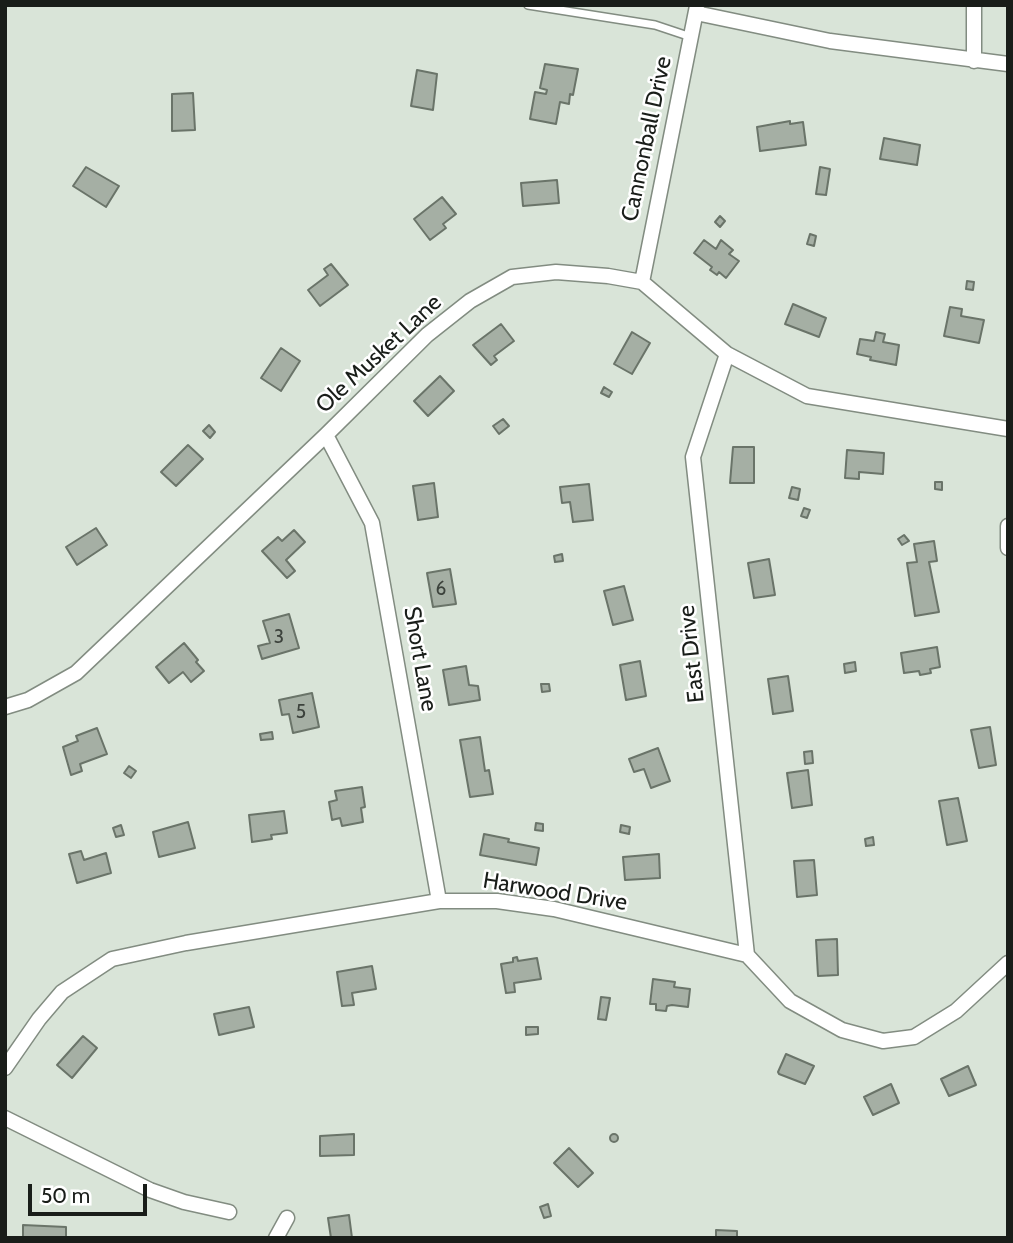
<!DOCTYPE html>
<html>
<head>
<meta charset="utf-8">
<style>
  body { margin:0 }
  #map { position:relative; width:1013px; height:1243px; overflow:hidden; background:#d9e4d8; font-family:Cabin,sans-serif }
  canvas { display:block }
  .frame { position:absolute; inset:0; border:7px solid #191d19; pointer-events:none }
  .scale { position:absolute; left:28px; top:1184px; width:119px; height:32px; box-sizing:border-box; border:4px solid #191d19; border-top:0; padding-left:9px; font-size:21px; line-height:24px; white-space:nowrap; color:#191d19; -webkit-text-stroke:5px #fff; paint-order:stroke }
</style>
</head>
<body>
<div id="map">
<canvas width="1013" height="1243"></canvas>
<div class="frame"></div>
<div class="scale">50 m</div>
</div>
<script>
const c = document.querySelector('canvas').getContext('2d');
c.lineJoin = 'round';
function paint(path, color) {
  c.fillStyle = color;
  c.fill(path, 'evenodd');
}
function stroke(path, color, width, dash) {
  c.strokeStyle = color;
  c.lineWidth = width;
  c.lineCap = dash ? 'butt' : 'round';
  c.setLineDash(dash || []);
  c.stroke(path);
}
function label(font, color, halo, rows, align = 'center') {
  c.font = font + ' Cabin,sans-serif';
  c.lineWidth = 5;
  c.setLineDash([]);
  c.textBaseline = 'middle';
  c.strokeStyle = halo;
  c.fillStyle = color;
  for (const [text, x, y, turn = 0] of rows) {
    c.save();
    c.translate(x, y);
    c.rotate((+turn || 0) * Math.PI / 180);
    c.textAlign = isNaN(turn) ? turn : align;
    if (halo) c.strokeText(text, 0, 0);
    c.fillText(text, 0, 0);
    c.restore();
  }
}
const building = new Path2D(`
  M545 64 578 69 573 95 570 94 569 104 560 102 556 124 530 119 535 92 546 94 547 90 540 88Z
  M417 70 437 74 433 110 411 106Z
  M193 93 195 130 172 131V94Z
  M790 121V124L803 122 806 145 760 151 757 127Z
  M884 138 920 145 917 165 880 159Z
  M86 167 119 186 106 207 73 186Z
  M820 167 830 169 826 195 816 194Z
  M557 180 559 203 523 206 521 183Z
  M442 197 456 214 443 224 446 228 430 240 414 219Z
  M720 216 725 221 720 227 715 222Z
  M810 234 816 236 814 246 807 244Z
  M704 240 716 249 721 240 733 250 729 254 739 261 726 278 719 272 717 275 710 270 712 267 694 253Z
  M331 264 348 285 320 306 308 290 328 275 324 269Z
  M967 281 974 282 973 290 966 289Z
  M793 304 826 318 819 337 785 324Z
  M950 307 962 309 961 316 984 320 979 343 944 336Z
  M501 324 514 341 494 356 497 360 491 365 473 345Z
  M632 332 650 343 632 374 614 364Z
  M876 332 885 334 883 342 899 345 896 365 870 360 871 357 857 354 860 339 874 341Z
  M281 348 300 361 281 391 261 378Z
  M440 376 454 391 428 416 414 401Z
  M604 387 612 392 609 397 601 393Z
  M503 419 509 426 499 434 493 426Z
  M209 425 215 432 210 438 203 431Z
  M188 445 203 459 176 486 161 472Z
  M733 447H754V483H730Z
  M847 450 884 453 883 474 859 472V479L845 478Z
  M935 482H942V490L935 489Z
  M434 483 438 517 418 520 413 486Z
  M589 484 593 520 573 522 570 502 562 503 560 487Z
  M792 487 800 489 798 500 789 498Z
  M804 508 810 510 807 518 801 516Z
  M96 528 107 545 77 565 66 547Z
  M294 530 305 542 286 560 295 571 287 578 262 551 278 537 282 541Z
  M904 535 909 541 902 545 898 539Z
  M934 541 937 561 929 562 939 612 915 616 907 563 917 562 914 544Z
  M562 554 563 561 555 562 554 556Z
  M769 559 775 595 754 598 748 563Z
  M450 569 456 604 433 607 427 573Z
  M624 586 633 620 613 625 604 591Z
  M289 614 299 648 262 659 258 646 270 643 263 621Z
  M184 643 198 660 196 662 204 671 191 682 183 672 169 683 156 667Z
  M937 647 940 667 930 669 931 673 920 675 919 671 904 673 901 653Z
  M640 661 646 696 626 700 620 665Z
  M855 662 856 671 845 673 844 664Z
  M466 666 469 685 478 686 480 700 449 705 443 670Z
  M788 676 793 711 773 714 768 679Z
  M541 684H549L550 691 542 692Z
  M312 693 319 727 293 733 289 714 282 715 279 700Z
  M990 727 996 765 979 768 971 730Z
  M97 728 107 754 80 764 82 771 71 775 63 747 78 741 76 736Z
  M272 732 273 739 261 740 260 734Z
  M480 737 485 771 489 770 493 794 470 797 460 740Z
  M658 748 670 781 651 788 644 769 634 772 629 759Z
  M812 751 813 763 805 764 804 752Z
  M129 766 136 771 131 778 124 773Z
  M808 770 812 805 792 808 787 773Z
  M362 787 365 807 361 808 363 822 342 826 340 818 332 820 329 802 337 800 335 791Z
  M958 798 967 841 947 845 939 801Z
  M284 811 287 833 271 835 272 839 252 842 249 815Z
  M188 822 195 848 159 857 153 832Z
  M536 823 543 824V831L535 830Z
  M121 825 124 835 116 837 113 828Z
  M621 825 630 827 629 834 620 832Z
  M484 834 509 839 508 842 539 848 536 865 480 855Z
  M873 837 874 845 866 846 865 839Z
  M81 851 84 860 106 853 111 873 77 883 69 854Z
  M659 854 660 878 625 880 623 857Z
  M814 860 817 895 797 897 794 861Z
  M837 939 838 975 818 976 816 940Z
  M517 957 518 961 537 958 541 979 514 983 515 992 506 993 501 964 513 962V958Z
  M372 966 376 989 352 993 354 1005 342 1006 337 972Z
  M653 979 675 982 674 987 690 989 688 1007 672 1005 667 1006 666 1011 656 1010V1004H650Z
  M601 997 610 998 606 1020 598 1019Z
  M249 1007 254 1027 219 1035 214 1014Z
  M526 1027H538V1034L526 1035Z
  M83 1036 97 1048 72 1078 57 1065Z
  M786 1054 814 1066 805 1084 779 1074 778 1072Z
  M968 1066 976 1085 949 1096 941 1079Z
  M891 1084 899 1103 873 1115 864 1097Z
  M354 1134V1155L320 1156V1136Z
  M610 1138a4 4 0 1 1 8 0a4 4 0 1 1-8 0Z
  M569 1148 593 1173 578 1187 554 1163Z
  M548 1204 551 1216 544 1218 540 1207Z
  M349 1215 352 1238H331L328 1218Z
  M23 1225 66 1227V1238H23Z
  M716 1230 737 1231V1238H716Z`);
const lane = new Path2D(`
  M528 5 655 25 691 37`);
const street = new Path2D(`
  M696 13 830 41 1008 64
  M974 61V5
  M642 282 697 6
  M727 354 693 457 747 955
  M326 435 372 523 439 901
  M1008 526V548
  M5 707 28 700 76 673 326 435 427 335 470 301 512 277 556 272 608 276 642 282 727 354 807 396 1008 429
  M5 1068 39 1019 62 992 112 959 186 943 439 901H497L554 909 747 955 790 1001 842 1030 883 1041 914 1037 956 1011 1008 963
  M5 1118 150 1190 184 1202 229 1212
  M276 1238 287 1218`);
const numberNames = [
  ["6",441,589],
  ["3",279,637],
  ["5",301,712]
];
const streetNames = [
  ["Cannonball Drive",647,139,-78],
  ["Ole Musket Lane",379,354,-43],
  ["East Drive",692,654,-96],
  ["Short Lane",420,659,80],
  ["Harwood Drive",555,892,9]
];
paint(building, '#a5afa4');
stroke(building, '#6a7469', 2);
stroke(lane, '#828c81', 10);
stroke(street, '#828c81', 17);
stroke(lane, '#fff', 7);
stroke(street, '#fff', 14);
label('19px', '#3c423c', null, numberNames);
label('23px', '#191d19', '#fff', streetNames);
</script>
</body>
</html>
